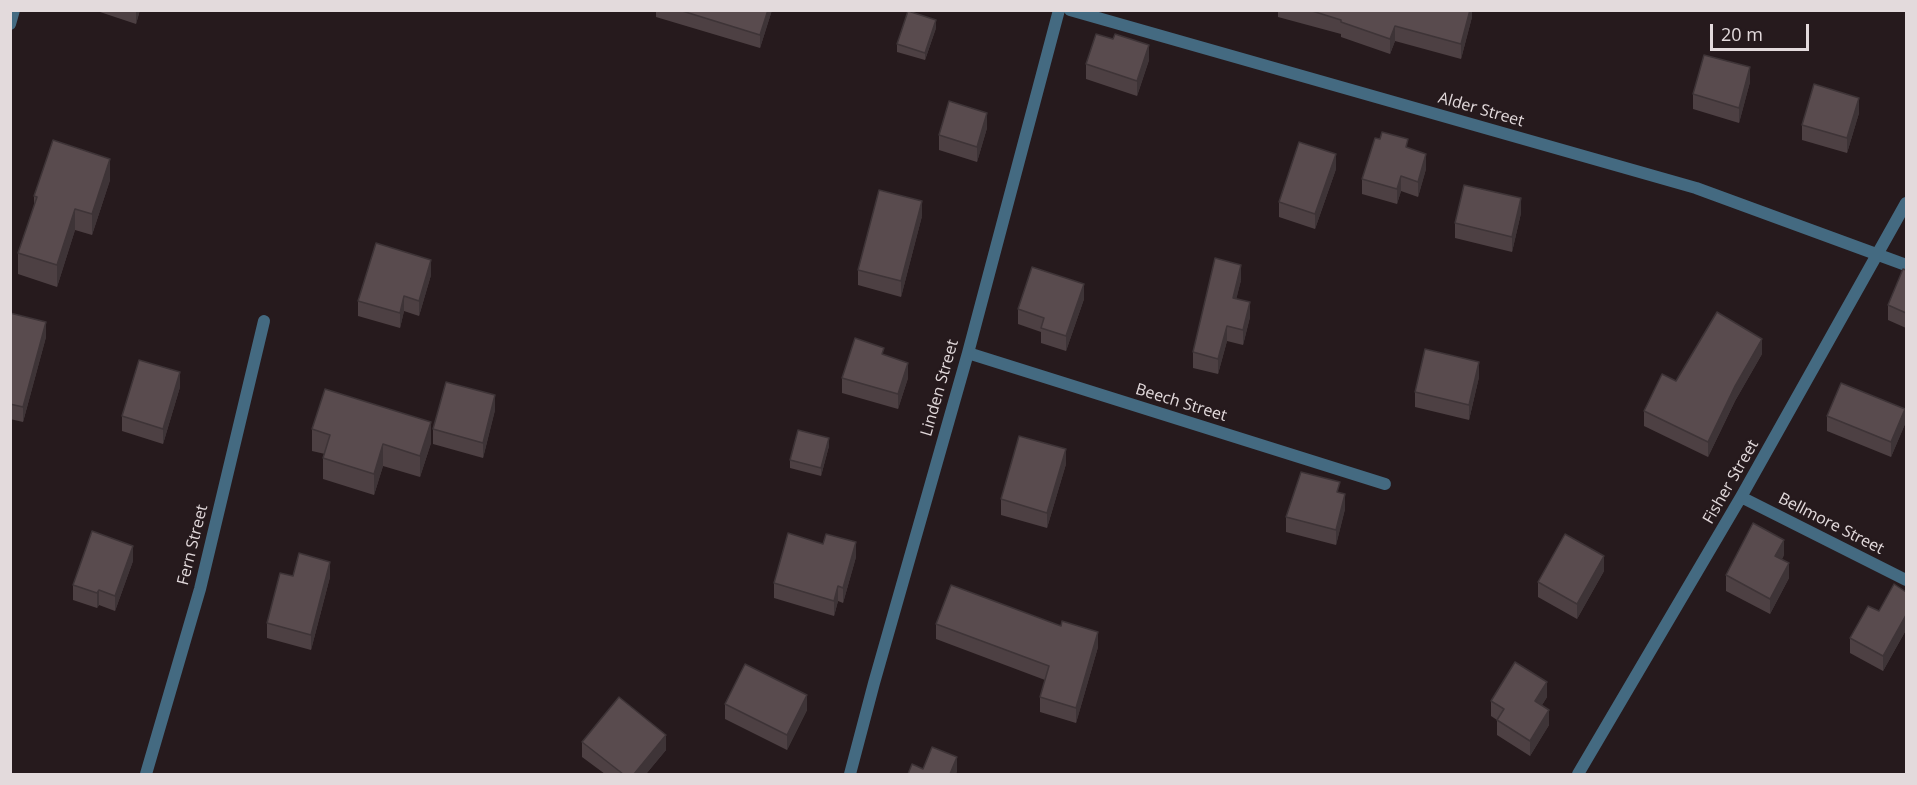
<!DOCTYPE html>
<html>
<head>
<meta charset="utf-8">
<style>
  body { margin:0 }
  #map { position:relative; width:1917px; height:785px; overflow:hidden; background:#261a1d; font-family:"Open Sans",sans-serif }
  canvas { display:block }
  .frame { position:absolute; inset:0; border:12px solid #e3dadc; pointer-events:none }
  .scale { position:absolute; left:1710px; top:24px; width:99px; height:27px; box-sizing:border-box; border:3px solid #e3dadc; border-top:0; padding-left:8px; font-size:18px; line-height:21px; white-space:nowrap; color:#e3dadc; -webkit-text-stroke:4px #261a1d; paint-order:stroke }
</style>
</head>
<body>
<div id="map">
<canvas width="1917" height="785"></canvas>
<div class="frame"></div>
<div class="scale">20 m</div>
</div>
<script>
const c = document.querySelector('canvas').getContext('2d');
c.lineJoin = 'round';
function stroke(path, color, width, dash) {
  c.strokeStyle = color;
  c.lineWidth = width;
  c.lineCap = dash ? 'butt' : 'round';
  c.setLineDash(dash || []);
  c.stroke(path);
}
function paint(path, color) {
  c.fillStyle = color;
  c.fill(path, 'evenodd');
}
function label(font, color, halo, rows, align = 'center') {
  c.font = font + ' "Open Sans",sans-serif';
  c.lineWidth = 4.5;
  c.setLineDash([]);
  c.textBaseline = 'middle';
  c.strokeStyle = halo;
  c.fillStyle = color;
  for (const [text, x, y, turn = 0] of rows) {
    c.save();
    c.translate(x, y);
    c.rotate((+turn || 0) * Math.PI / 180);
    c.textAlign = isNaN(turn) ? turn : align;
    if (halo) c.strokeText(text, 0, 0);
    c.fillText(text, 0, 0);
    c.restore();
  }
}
const street = new Path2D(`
  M1070 10 1696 188 1906 265
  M10 24 14 10
  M968 353 1385 484
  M1741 497 1906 580
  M146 774 200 589 264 321
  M850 774 874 683 968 353 1059 10
  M1578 774 1741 497 1906 203`);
const wall = new Path2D(`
  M97 10H140L136 24 97 11Z
  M656 10H772L760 48 656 17Z
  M1278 10H1472V17L1461 59 1395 41 1390 54 1341 37V34L1278 17Z
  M936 28 925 60 897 52V44Z
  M1149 60 1137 96 1086 79V64Z
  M1750 82 1739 123 1693 109V94Z
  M1859 113 1847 153 1802 140V125Z
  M987 128 977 162 939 150V135Z
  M1408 148 1426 169 1418 197 1401 191 1397 204 1362 194V179Z
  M1336 169 1315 229 1279 217V202Z
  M110 180 92 235 75 230 57 287 18 274V253L34 205V196Z
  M1521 213 1512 252 1455 238V223Z
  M922 216 901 297 858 285V270Z
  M1906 270V328L1888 320V305Z
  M431 275 419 316 404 311 400 328 358 316V301Z
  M1241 280 1236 299 1250 317 1243 345 1227 341 1218 374 1193 368V352Z
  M1084 299 1066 351 1041 343V332L1018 324V309Z
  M10 313 46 337 23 422 10 419Z
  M1762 354 1735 401 1708 457 1644 426V411L1676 381Z
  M1479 377 1469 420 1415 407V392Z
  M842 378H908L898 409 842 393Z
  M180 387 163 444 122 431V416Z
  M495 410 483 458 433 444V429Z
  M1827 416 1905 424 1891 457 1827 431Z
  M312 429 431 443 420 477 383 466 374 495 323 479V458L325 454 312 451Z
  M829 446 821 476 790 468V460Z
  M1066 464 1047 528 1001 515V499Z
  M1340 492 1345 509 1336 545 1286 532V517Z
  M823 544 856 557 843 603 838 601 834 616 774 598V583Z
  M1784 555 1782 559 1789 578 1770 614 1726 591V575Z
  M133 561 115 611 99 605 97 608 73 600V585Z
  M1604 571 1577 619 1538 597V582Z
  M293 576 330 577 311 650 267 638V623Z
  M1906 592V630L1883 671 1850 653V638L1879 611Z
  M936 624 1098 647 1076 723 1040 712V697L1045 680 936 639Z
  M1547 697 1542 705 1549 725 1530 756 1497 735V720L1491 716V701Z
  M725 704 807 710 787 750 725 719Z
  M582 742 666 750 646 774H605L582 757Z`);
const shadedWall = new Path2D(`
  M136 10H140L136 24Z
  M768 10H772L760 48V35Z
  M1470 10H1472V17L1461 59V44Z
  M936 20V28L925 60V53Z
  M1395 26V41L1390 54V39Z
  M1149 45V60L1137 96V81Z
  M1750 67V82L1739 123V108Z
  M1859 98V113L1847 153V138Z
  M987 113V128L977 162V147Z
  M1336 154V169L1315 229V214Z
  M1426 154V169L1418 197V182Z
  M110 159V180L92 235V214Z
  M1401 176V191L1397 204V189Z
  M1521 198V213L1512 252V237Z
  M922 201V216L901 297V281Z
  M75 209V230L57 287V265Z
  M431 260V275L419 316V301Z
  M1241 265V280L1233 313V298Z
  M1084 284V299L1066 351V336Z
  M404 296V311L400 328V313Z
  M1250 302V317L1243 345V330Z
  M46 322V337L23 422V407Z
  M1227 326V341L1218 374V359Z
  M1762 339V354L1735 401 1708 457V442L1735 386Z
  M1479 362V377L1469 420V405Z
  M908 363V378L898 409V394Z
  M180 372V387L163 444V429Z
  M495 395V410L483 458V443Z
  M1905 409V424L1891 457V442Z
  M431 422V443L420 477V456Z
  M829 438V446L821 476V468Z
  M383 444V466L374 495V474Z
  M1066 449V464L1047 528V513Z
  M1345 494V509L1336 545V530Z
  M1784 540V555L1775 571V556Z
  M856 542V557L843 603V588Z
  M133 546V561L115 611V596Z
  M1604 556V571L1577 619V604Z
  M330 562V577L311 650V635Z
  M1789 563V578L1770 614V599Z
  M838 586V601L834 616V601Z
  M99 590V605L97 608V593Z
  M1906 615V630L1883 671V656Z
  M1098 632V647L1076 723V708Z
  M1547 682V697L1535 716V701Z
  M807 695V710L787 750V735Z
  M1549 710V725L1530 756V741Z
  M666 735V750L646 774H634Z
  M957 757V772L956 774H950Z`);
const building = new Path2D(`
  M679 10H768L760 35Z
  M1309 10H1470L1461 44 1395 26 1390 39 1341 22V20Z
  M908 11 936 20 925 53 897 44Z
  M1096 34 1113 39 1115 34 1149 45 1137 81 1086 64Z
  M1704 55 1750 67 1739 108 1693 94Z
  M1814 84 1859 98 1847 138 1802 125Z
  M949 101 987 113 977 147 939 135Z
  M1382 132 1408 139 1406 147 1426 154 1418 182 1401 176 1397 189 1362 179 1375 138 1380 139Z
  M53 140 110 159 92 214 75 209 57 265 18 253 37 197 34 196Z
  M1299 142 1336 154 1315 214 1279 202Z
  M1464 185 1521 198 1512 237 1455 223Z
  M879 190 922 201 901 281 858 270Z
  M376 243 431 260 419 301 404 296 400 313 358 301Z
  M1215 258 1241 265 1233 298 1250 302 1243 330 1227 326 1218 359 1193 352Z
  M1032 267 1084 284 1066 336 1041 328 1044 318 1018 309Z
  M1903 269 1906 270V313L1888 305Z
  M1717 312 1762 339 1735 386 1708 442 1644 411 1662 374 1676 381Z
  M10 313 46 322 23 407 10 404Z
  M855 338 884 348 882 354 908 363 898 394 842 378Z
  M1425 349 1479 362 1469 405 1415 392Z
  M139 360 180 372 163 429 122 416Z
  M446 382 495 395 483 443 433 429Z
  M1841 383 1905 409 1891 442 1827 416Z
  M325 389 431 422 420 456 383 444 374 474 323 458 330 435 312 429Z
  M798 430 829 438 821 468 790 460Z
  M1019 436 1066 449 1047 513 1001 499Z
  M1301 472 1340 482 1337 492 1345 494 1336 530 1286 517Z
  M1753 523 1784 540 1775 556 1789 563 1770 599 1726 575Z
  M92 531 133 546 115 596 99 590 97 593 73 585Z
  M788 533 823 544 826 534 856 542 843 588 838 586 834 601 774 583Z
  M1565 534 1604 556 1577 604 1538 582Z
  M299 553 330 562 311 635 267 623 280 573 293 576Z
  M1894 584 1906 592V615L1883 656 1850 638 1868 606 1879 611Z
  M951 585 1061 626 1062 621 1098 632 1076 708 1040 697 1049 666 936 624Z
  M1515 662 1547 682 1535 701 1549 710 1530 741 1497 720 1504 709 1491 701Z
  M745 664 807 695 787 735 725 704Z
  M619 697 666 735 634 774H623L582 742Z
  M932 747 957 757 950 774H908L912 764 923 769Z`);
const streetNames = [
  ["Alder Street",1481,110,16],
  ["Linden Street",940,388,-74],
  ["Beech Street",1181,403,17],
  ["Fisher Street",1731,482,-60],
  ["Bellmore Street",1831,524,27],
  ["Fern Street",193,545,-76]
];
stroke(street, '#446a81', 12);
paint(wall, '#4d4043');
paint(shadedWall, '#3e3437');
paint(building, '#594b4e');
stroke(building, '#3e3437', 1.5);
label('16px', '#e3dadc', '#261a1d', streetNames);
</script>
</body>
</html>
